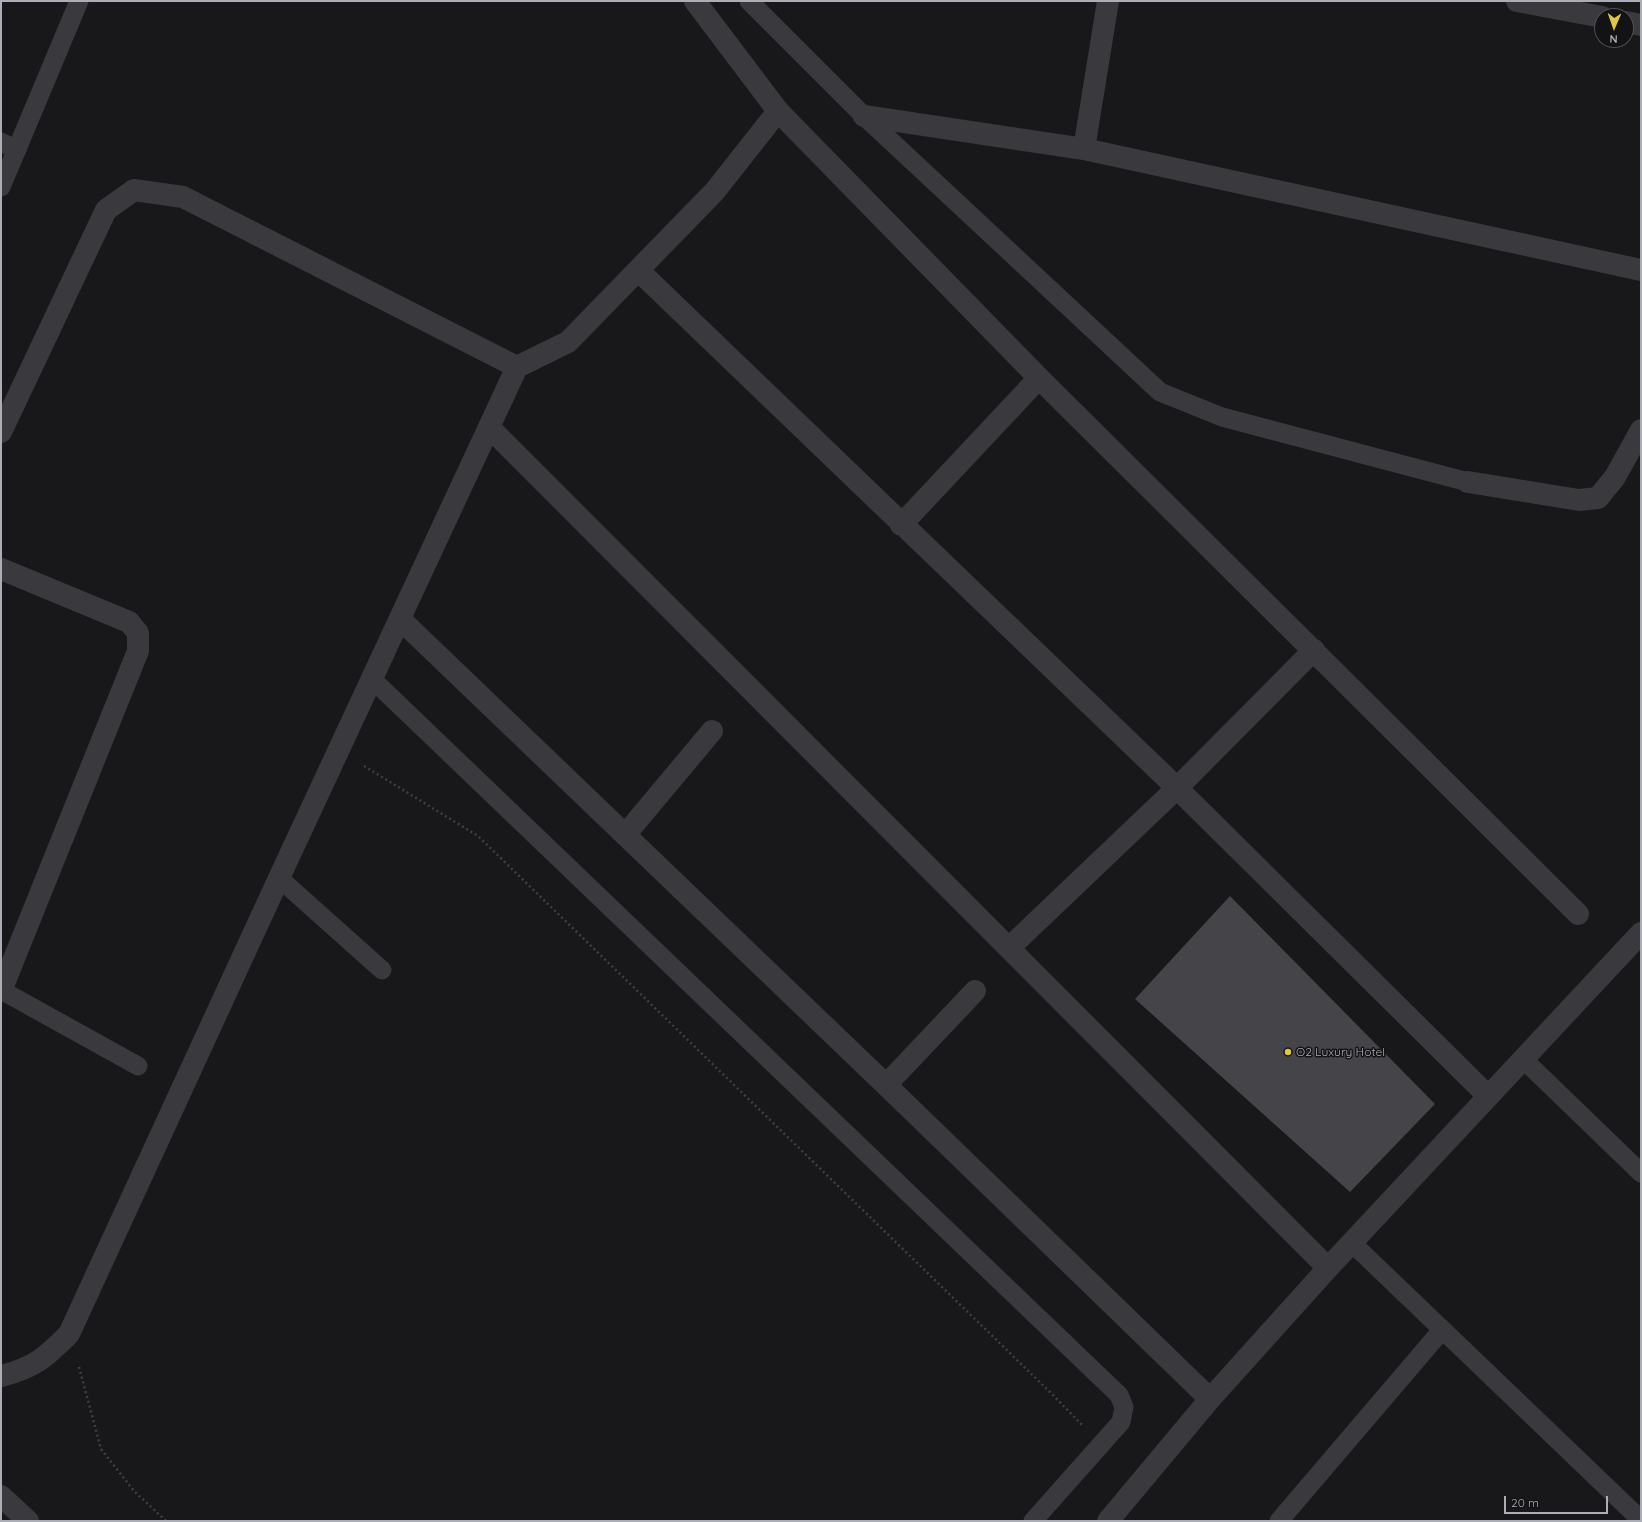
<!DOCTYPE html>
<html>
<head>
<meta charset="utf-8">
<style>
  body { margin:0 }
  #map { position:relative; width:1642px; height:1522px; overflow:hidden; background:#181719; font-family:Quicksand,sans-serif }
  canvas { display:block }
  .frame { position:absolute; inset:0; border:2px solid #abadb7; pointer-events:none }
  .north { position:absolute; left:1594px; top:8px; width:40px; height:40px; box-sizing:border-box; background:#131214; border:1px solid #505055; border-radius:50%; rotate:182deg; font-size:11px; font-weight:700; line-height:16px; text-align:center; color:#abadb7 }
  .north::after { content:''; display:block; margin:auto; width:14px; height:18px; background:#dec64a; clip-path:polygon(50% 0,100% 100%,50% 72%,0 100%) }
  .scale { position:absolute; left:1504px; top:1496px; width:104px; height:18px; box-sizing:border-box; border:2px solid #abadb7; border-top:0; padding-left:5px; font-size:12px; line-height:14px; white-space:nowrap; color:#abadb7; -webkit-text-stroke:3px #131214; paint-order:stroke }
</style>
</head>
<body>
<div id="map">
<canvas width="1642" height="1522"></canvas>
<div class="frame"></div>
<div class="north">N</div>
<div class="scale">20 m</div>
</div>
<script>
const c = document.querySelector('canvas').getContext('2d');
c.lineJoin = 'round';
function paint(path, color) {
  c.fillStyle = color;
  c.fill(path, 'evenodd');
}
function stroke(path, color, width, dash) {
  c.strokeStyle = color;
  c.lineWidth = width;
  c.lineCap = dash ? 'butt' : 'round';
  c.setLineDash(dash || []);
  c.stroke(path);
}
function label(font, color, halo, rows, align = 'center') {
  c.font = font + ' Quicksand,sans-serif';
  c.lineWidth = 3;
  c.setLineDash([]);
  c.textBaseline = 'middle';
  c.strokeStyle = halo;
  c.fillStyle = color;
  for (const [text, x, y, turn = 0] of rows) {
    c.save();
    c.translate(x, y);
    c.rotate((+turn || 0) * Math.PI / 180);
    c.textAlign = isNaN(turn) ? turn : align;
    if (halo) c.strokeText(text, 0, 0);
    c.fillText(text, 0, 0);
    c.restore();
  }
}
const building = new Path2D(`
  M1230 896 1435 1104 1350 1192 1135 999Z`);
const path = new Path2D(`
  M364 766 478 836 1052 1394 1082 1425
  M79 1367 101 1449 134 1491 166 1521`);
const lane = new Path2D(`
  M749 1 864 116 1160 392 1222 417 1468 482
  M1 142 17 150
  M1 187 79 1
  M372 679 1119 1395 1124 1407 1121 1422 1033 1521
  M279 878 382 970
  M1 990 138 1066
  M1523 1059 1641 1173
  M1351 1242 1641 1520
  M1279 1521 1442 1330`);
const street = new Path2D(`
  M695 1 778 111 1039 378 1578 914
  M1517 1 1602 17
  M1626 22 1641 25
  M864 116 1084 149 1641 270
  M1084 149 1108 1
  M638 270 1177 788 1488 1096
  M489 427 1328 1268
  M1 432 106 210 134 190 183 197 517 367
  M1468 482 1579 500 1598 498 1615 477 1641 430
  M901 525 1039 378
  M1 569 129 622 138 633V651L1 991
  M400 619 886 1085 1210 1399
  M625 835 712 731
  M1009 948 1177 788 1314 650
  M886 1085 975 991
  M1 1376C34 1368 46 1357 69 1334L279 878 517 367 568 342 715 191 778 111
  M1 1496 28 1521
  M1108 1521 1210 1399 1328 1268 1641 933`);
const markers = [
  [1288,1052,4,"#dec64a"]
];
const poiNames = [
  ["O2 Luxury Hotel",1296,1052]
];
paint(building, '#454449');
stroke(path, '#3f3f44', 2.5, [2, 3]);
stroke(lane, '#39393e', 19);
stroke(street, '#39393e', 22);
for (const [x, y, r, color] of markers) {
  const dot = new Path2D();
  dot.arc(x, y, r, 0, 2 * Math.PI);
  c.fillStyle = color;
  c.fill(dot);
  stroke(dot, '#131214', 1.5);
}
label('12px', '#abadb7', '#131214', poiNames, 'left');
</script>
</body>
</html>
